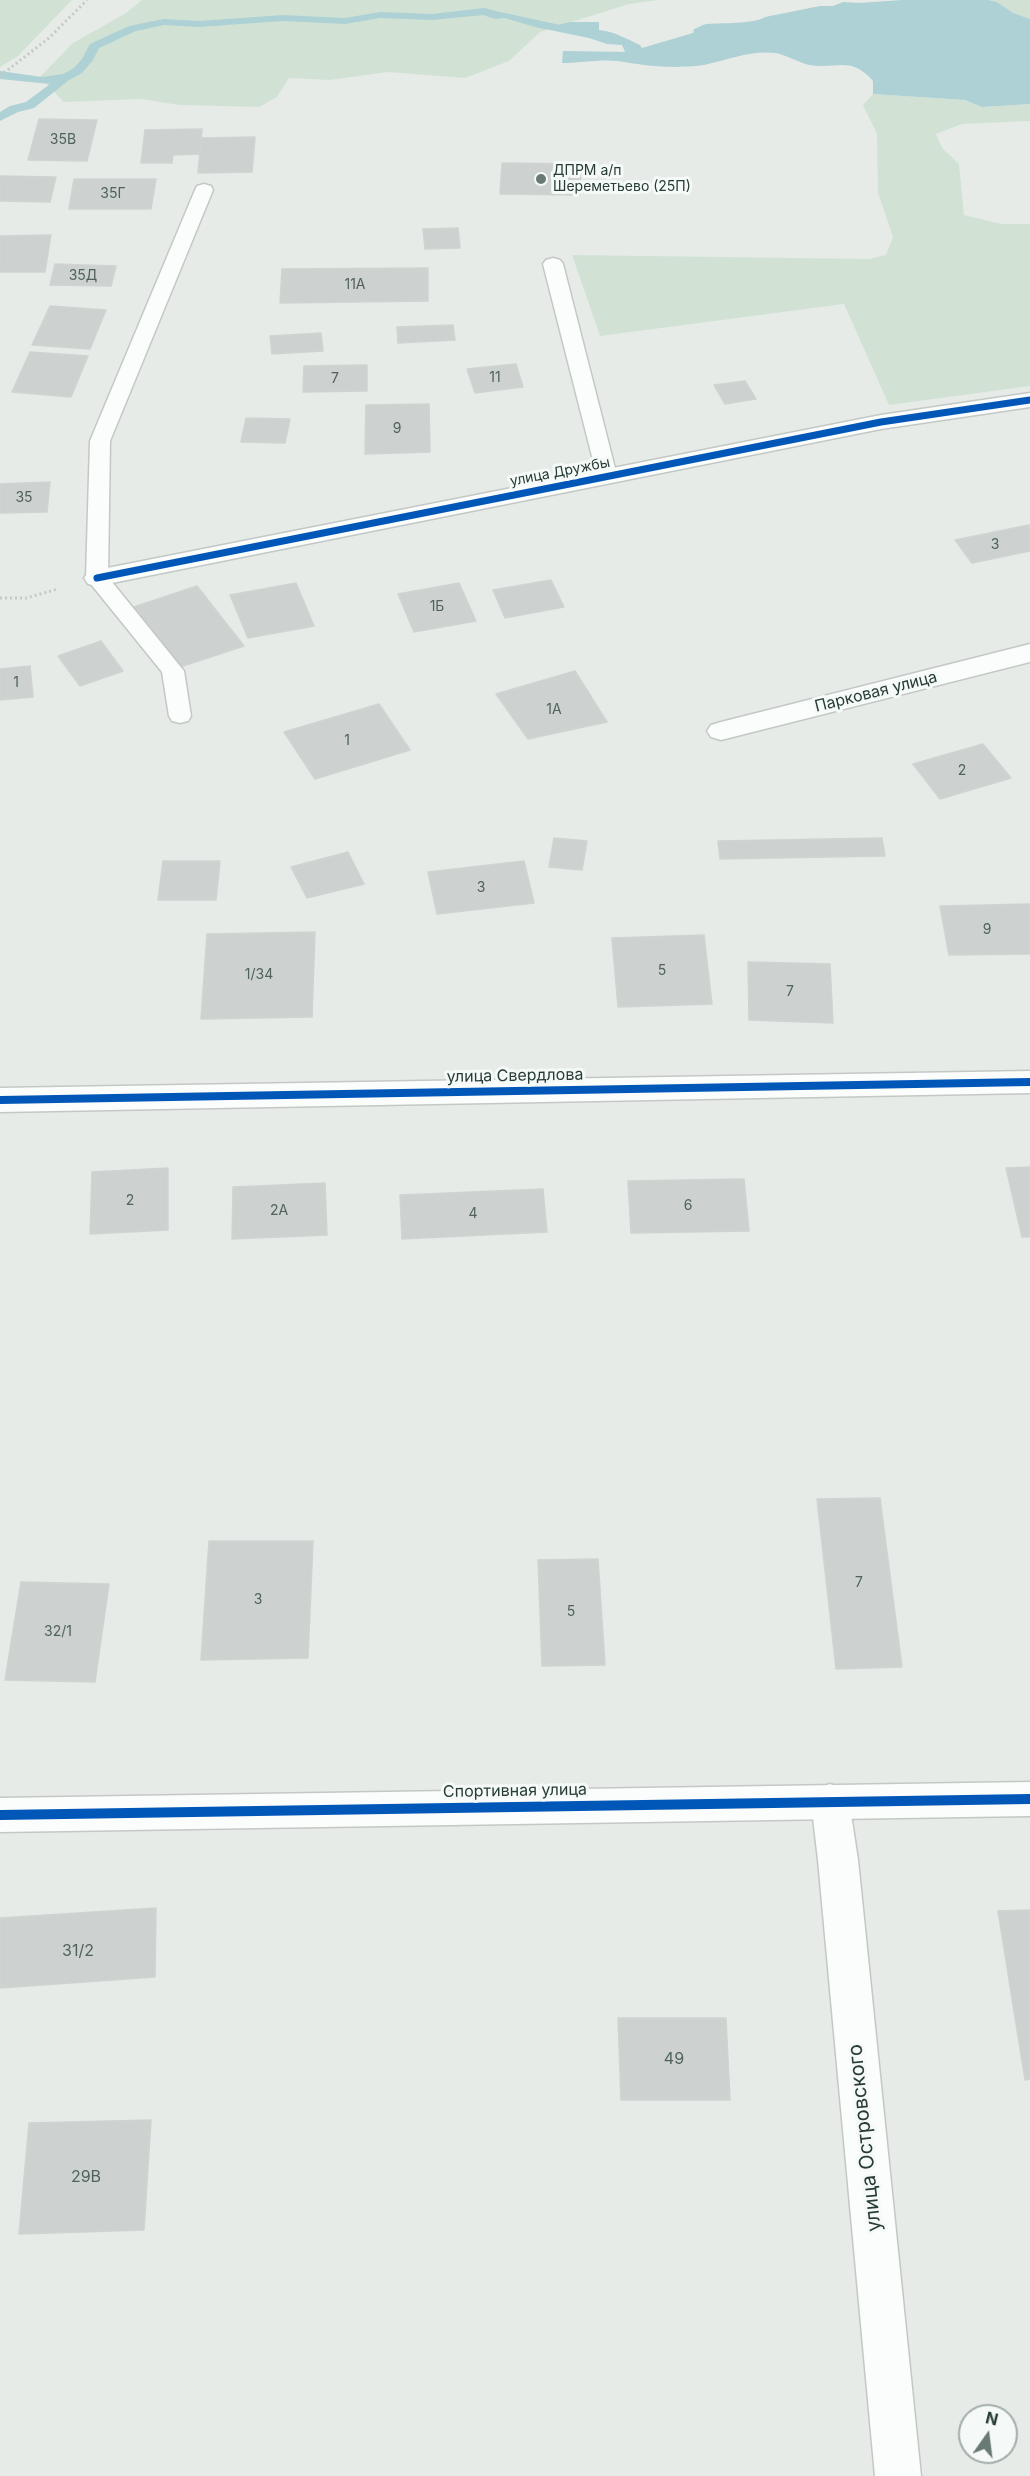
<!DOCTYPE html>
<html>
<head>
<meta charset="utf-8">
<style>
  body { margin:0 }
  #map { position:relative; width:1030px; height:2476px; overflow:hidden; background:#e6ebe8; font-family:Inter,sans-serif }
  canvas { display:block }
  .north { position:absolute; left:958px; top:2404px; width:60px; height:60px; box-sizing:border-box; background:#f5f9f7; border:2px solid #a2ada9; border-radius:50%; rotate:14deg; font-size:16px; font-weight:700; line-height:24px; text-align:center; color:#263c35 }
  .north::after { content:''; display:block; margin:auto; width:21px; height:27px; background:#697974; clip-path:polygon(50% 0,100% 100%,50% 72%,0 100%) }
</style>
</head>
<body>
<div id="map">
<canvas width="1030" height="2476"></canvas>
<div class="north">N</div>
</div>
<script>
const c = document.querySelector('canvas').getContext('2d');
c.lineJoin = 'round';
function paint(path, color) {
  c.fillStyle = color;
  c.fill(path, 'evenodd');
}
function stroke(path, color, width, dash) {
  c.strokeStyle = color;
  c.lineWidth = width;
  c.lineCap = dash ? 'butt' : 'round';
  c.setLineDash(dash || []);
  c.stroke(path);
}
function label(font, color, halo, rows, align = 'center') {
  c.font = font + ' Inter,sans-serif';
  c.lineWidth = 6;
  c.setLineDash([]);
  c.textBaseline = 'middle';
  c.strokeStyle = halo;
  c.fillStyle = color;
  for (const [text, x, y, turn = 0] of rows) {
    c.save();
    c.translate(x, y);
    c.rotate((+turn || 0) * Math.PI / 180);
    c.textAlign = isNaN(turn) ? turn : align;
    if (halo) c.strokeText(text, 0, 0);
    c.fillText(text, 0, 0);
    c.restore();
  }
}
const green = new Path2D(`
  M0 0H72L18 56 0 67Z
  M142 0H658L629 4 540 32 509 61 465 78 388 72 330 80 289 78 277 97 259 107 179 105 141 99 64 102 40 77 73 43 126 13Z
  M988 0H1030V19L1013 14 997 2Z
  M873 94 965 100 982 107 1030 104V121L962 124 936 134 942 148 959 164 964 215 1002 224H1030V386L889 405 844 304 600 336 572 255 869 259 886 255 893 237 878 193 877 134 863 105Z`);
const water = new Path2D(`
  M902 0H988L997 2 1013 13 1030 19V104L982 107 965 100 873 94V81C850 55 837 70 810 65 798 63 788 55 775 53 752 50 730 59 708 64 698 67 686 66 676 67 656 67 637 64 617 61 602 59 578 63 562 63L563 51 630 52 626 42C602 41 575 32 550 27L570 22H599V30C613 31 627 39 640 45L642 48 693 33 694 29C698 28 703 24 707 24 719 23 755 24 765 17L820 6H833L843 2 859 3Z`);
const stream = new Path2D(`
  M484 8C524 18 567 25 607 37 614 39 622 38 630 40L636 52 630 55 626 54 622 45 607 44 589 38 535 27 505 18 495 19 483 15 432 20 380 18 345 24 283 21 199 27 164 25 136 31 99 48 93 60 82 73 69 80 34 108 18 112 0 121V112L10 106 26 102 50 84 0 79V71L42 77 63 74 74 68 82 59 90 44 129 26 164 19 199 21 283 15 345 18 380 12 432 14Z`);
const building = new Path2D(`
  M39 119 97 120 87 161 28 160Z
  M202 129 200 154 173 155 172 163H141L145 130Z
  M255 137 252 172 198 173 201 138Z
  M502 163 581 164 580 195 500 194Z
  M0 176 56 177 50 202 0 201Z
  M74 179H156L151 209H69Z
  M458 228 460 248 425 249 423 229Z
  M51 235 45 272H0V236Z
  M55 264 116 266 111 286 50 285Z
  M428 268V301L280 303 282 269Z
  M50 306 106 310 90 349 32 345Z
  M453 325 455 340 398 343 397 327Z
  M321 333 323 351 272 354 270 336Z
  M30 352 88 356 71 397 12 392Z
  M516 364 523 387 475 393 467 369Z
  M367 365V391L303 392 304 366Z
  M745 381 756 399 725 404 714 385Z
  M429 404 430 452 365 454 366 405Z
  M246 418 290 419 285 443 241 442Z
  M50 482 47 512 0 513V484Z
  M1029 525 1030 551 972 563 955 540Z
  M551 580 564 607 505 618 493 590Z
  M296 583 314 626 248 638 230 595Z
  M459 583 476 621 414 632 398 594Z
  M197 586 244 646 180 667 134 607Z
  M101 641 123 671 80 686 58 656Z
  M30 666 33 697 0 700V669Z
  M575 671 607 722 528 739 496 694Z
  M379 704 410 750 315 779 284 732Z
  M983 744 1011 778 940 799 913 764Z
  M554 838 587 841 582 870 549 867Z
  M882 838 885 856 720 859 718 841Z
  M348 852 364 884 307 898 291 867Z
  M163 861H220L216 900H158Z
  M524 861 534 903 437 914 428 872Z
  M1030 904V954L949 955 940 906Z
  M315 932 312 1017 201 1019 207 934Z
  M704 935 712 1004 618 1007 612 938Z
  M748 962 830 964 833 1023 749 1020Z
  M1030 1167V1237H1022L1006 1168Z
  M168 1168V1230L90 1234 92 1172Z
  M744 1179 749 1231 631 1233 628 1181Z
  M325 1183 327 1235 232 1239 233 1187Z
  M543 1189 547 1232 402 1239 400 1195Z
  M880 1498 902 1667 836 1669 817 1499Z
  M209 1541H313L308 1658 201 1660Z
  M598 1559 605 1665 542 1666 538 1560Z
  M21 1582 109 1584 95 1682 5 1680Z
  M156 1908 155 1977 0 1988V1918Z
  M1030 1910V2079L1025 2080 998 1911Z
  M618 2018H726L730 2100H621Z
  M151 2120 144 2230 19 2234 29 2123Z`);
const path = new Path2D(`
  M0 76 49 38 87 0
  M0 598H26L58 589`);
const service = new Path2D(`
  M204 184 211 186 213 190 110 441 108 577 184 671 191 716 188 721 180 723 172 721 169 716 162 672 86 578 90 441 195 190 197 186Z
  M553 258 560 260 563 264 617 476 614 480 607 482 600 480 597 476 543 264 546 260Z`);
const minor = new Path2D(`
  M1030 393V407L881 429 97 586 88 584 84 578 88 572 97 570 881 415Z
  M1030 644V662L721 740 711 737 707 731 711 725 721 722Z
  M1030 1071V1093L0 1112V1088Z
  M830 1784 844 1789 849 1801 858 1860 921 2476H875L818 1860 811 1801 816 1789Z`);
const tertiary = new Path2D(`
  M1030 1782V1816L0 1832V1798Z`);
const cyclewayFar2 = new Path2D(`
  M97 578 881 422 1030 400`);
const cyclewayFar1 = new Path2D(`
  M0 1100 1030 1082`);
const cycleway = new Path2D(`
  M0 1815 1030 1799`);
const markers = [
  [541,179,6,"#697974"]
];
const numberNames = [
  ["35В",63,140],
  ["35Г",113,194],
  ["35Д",83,276],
  ["11А",355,285],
  ["11",495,378],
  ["7",335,379],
  ["9",397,429],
  ["35",24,498],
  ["3",995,545],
  ["1Б",437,607],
  ["1",16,683],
  ["1А",554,710],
  ["1",347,741],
  ["2",962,771],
  ["3",481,888],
  ["9",987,930],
  ["5",662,971],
  ["1/34",259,975],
  ["7",790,992],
  ["2",130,1201],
  ["6",688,1206],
  ["2А",279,1211],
  ["4",473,1214],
  ["7",859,1583],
  ["3",258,1600],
  ["5",571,1612],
  ["32/1",58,1632]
];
const farPoinames = [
  ["ДПРМ а/п",553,171],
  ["Шереметьево (25П)",553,187]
];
const farStreetnames = [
  ["улица Дружбы",560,472,-11]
];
const streetNames = [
  ["Парковая улица",876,692,-14],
  ["улица Свердлова",515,1076,-1],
  ["Спортивная улица",515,1791,-1]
];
const nearNumbernames = [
  ["31/2",78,1951],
  ["49",674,2059],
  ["29В",86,2177]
];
const nearStreetnames = [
  ["улица Островского",865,2138,-96]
];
paint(green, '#d1e2d5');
paint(water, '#add1d4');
paint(stream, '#add1d4');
paint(building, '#cdd2d0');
stroke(building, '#cfd4d1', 1.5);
stroke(service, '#c3c8c5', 3);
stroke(minor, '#c3c8c5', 3);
stroke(tertiary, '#c3c8c5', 3);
stroke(path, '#c3cac6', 3, [2, 3]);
paint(service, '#fbfcfc');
paint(minor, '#fbfcfc');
paint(tertiary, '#fbfcfc');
stroke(cyclewayFar2, '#0057b8', 7);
stroke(cyclewayFar1, '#0057b8', 8);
stroke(cycleway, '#0057b8', 10);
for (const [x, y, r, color] of markers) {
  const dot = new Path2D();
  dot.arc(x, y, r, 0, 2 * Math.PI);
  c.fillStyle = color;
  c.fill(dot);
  stroke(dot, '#f5f9f7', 2);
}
label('14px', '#50625c', null, numberNames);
label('14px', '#263c35', '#f5f9f7', farPoinames, 'left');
label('14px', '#263c35', '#f5f9f7', farStreetnames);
label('16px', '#263c35', '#f5f9f7', streetNames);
label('16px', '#50625c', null, nearNumbernames);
label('20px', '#263c35', '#f5f9f7', nearStreetnames);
</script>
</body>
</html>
